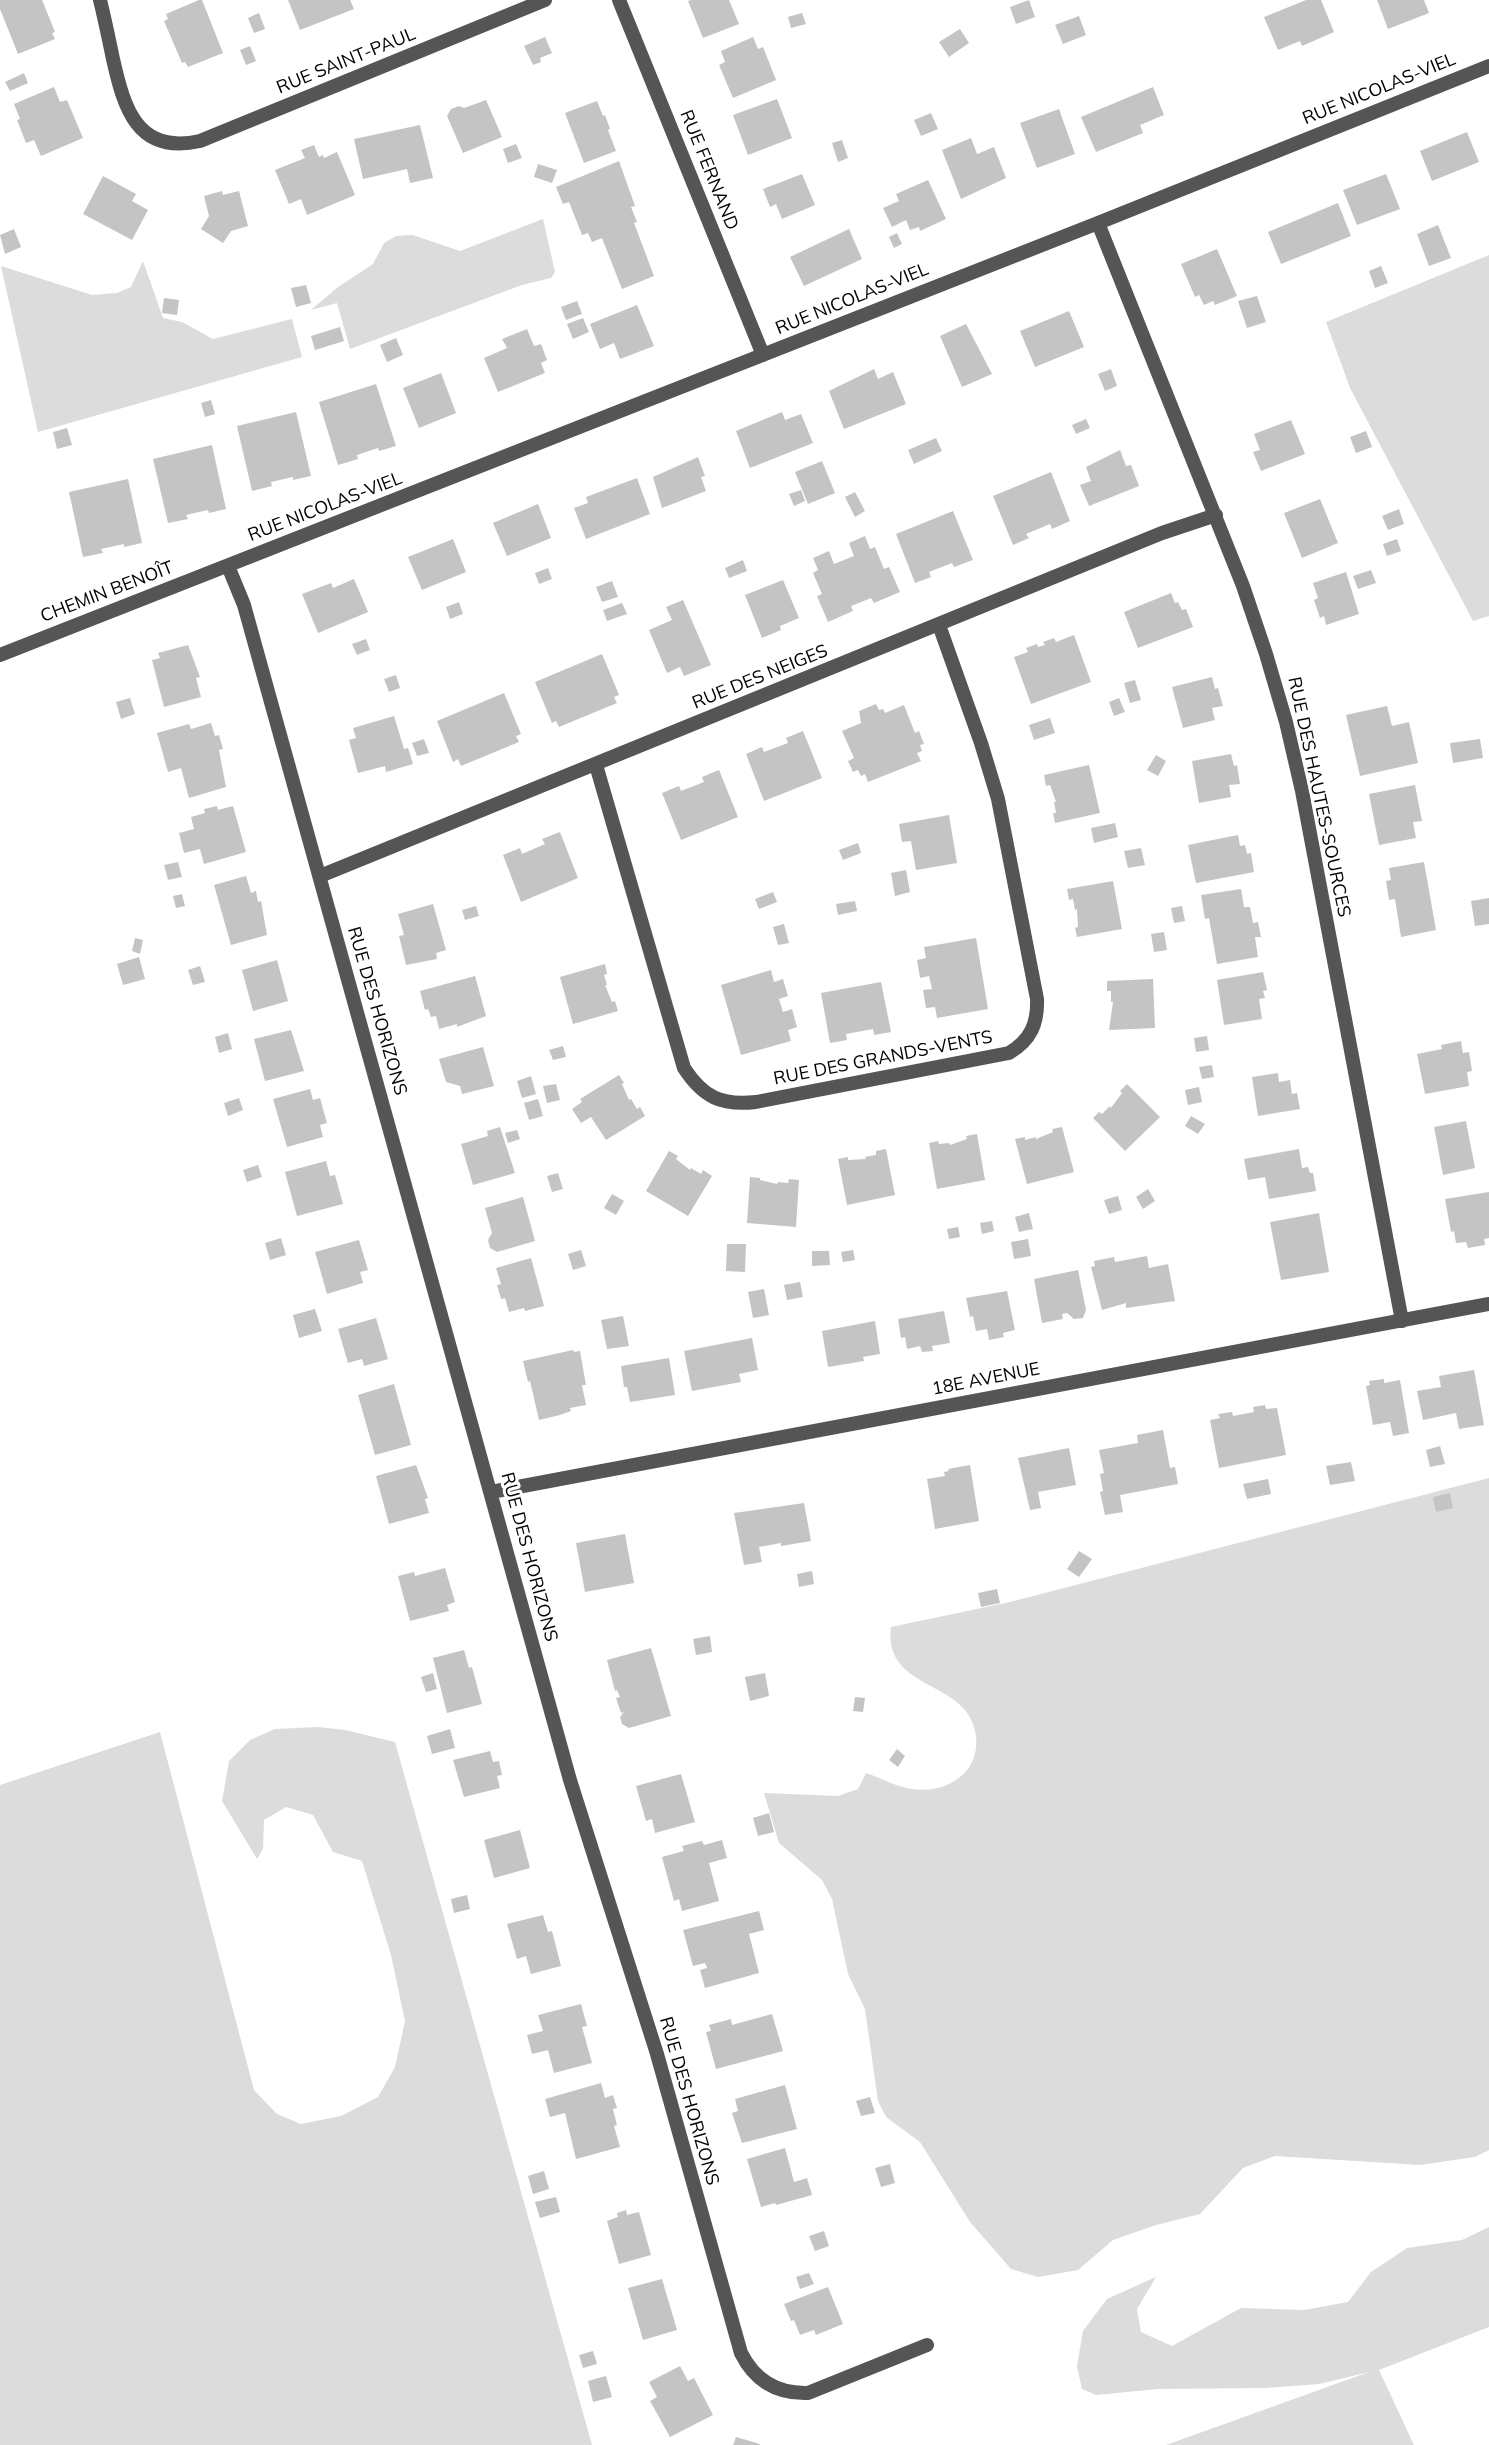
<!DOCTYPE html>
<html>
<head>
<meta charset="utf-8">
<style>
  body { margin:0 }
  canvas { display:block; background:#fff }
</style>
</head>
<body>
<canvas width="1489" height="2445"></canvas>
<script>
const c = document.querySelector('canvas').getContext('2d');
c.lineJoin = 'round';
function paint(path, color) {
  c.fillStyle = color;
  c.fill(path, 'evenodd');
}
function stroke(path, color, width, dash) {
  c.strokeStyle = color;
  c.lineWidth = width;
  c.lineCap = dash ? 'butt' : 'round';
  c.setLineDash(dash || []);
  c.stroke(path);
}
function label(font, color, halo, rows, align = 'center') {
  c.font = font + ' Mulish,sans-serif';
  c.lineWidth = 6;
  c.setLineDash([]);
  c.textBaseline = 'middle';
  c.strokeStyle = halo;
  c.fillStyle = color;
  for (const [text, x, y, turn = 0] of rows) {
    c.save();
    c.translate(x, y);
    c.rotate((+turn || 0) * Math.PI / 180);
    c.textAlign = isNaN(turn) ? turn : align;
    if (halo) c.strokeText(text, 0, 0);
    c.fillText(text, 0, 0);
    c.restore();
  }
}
const green = new Path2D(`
  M543 219 555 272 551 278 522 285 350 349 337 303 311 310 338 287 373 264 384 243 396 236 413 235 460 251Z
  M1489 255V616L1473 621 1350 388 1326 322Z
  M143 261 163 318 182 322 213 339 292 319 302 357 38 432 1 266 92 295 117 293 131 287Z
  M1489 1478V2150L1475 2157 1420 2165 1275 2156 1243 2168 1200 2214 1156 2225 1113 2240 1078 2270 1038 2277 1011 2269 970 2222 920 2142 886 2117 878 2101 865 2009 848 1974 832 1899 822 1880 779 1843 764 1793 838 1796 858 1789 866 1773C881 1778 897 1787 912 1789 951 1795 986 1767 974 1727 961 1680 883 1689 891 1627L1010 1602Z
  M318 1727 345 1730 395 1742 592 2445H0V1785L160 1732 254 2090 277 2114 301 2124 341 2116 378 2097 395 2067 405 2021 391 1955 362 1861 333 1852 313 1815 286 1807 264 1820 263 1849 257 1859 222 1801 229 1761 250 1740 275 1729Z
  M1489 2227V2327L1379 2370 1414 2445H1166L1369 2372 1319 2384 1265 2388 1158 2389 1096 2395 1082 2389 1077 2366 1083 2331 1107 2299 1156 2277 1137 2309 1141 2332 1172 2346 1241 2308 1304 2310 1348 2302 1371 2272 1407 2248 1462 2240Z`);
const building = new Path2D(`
  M0 0H42L55 32 52 33 55 39 18 54 0 9Z
  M199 0H202L223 53 188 67 185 62 182 63 164 21 168 19 166 14Z
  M288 0H350L354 9 300 30Z
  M691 0H729L739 24 703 38 688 1Z
  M1029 0 1035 17 1016 24 1010 7Z
  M1306 0H1321L1334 32 1302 46 1300 41 1278 50 1264 17Z
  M1377 0H1424L1429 13 1388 29Z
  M259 13 265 29 254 33 248 18Z
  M802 13 806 24 791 28 788 17Z
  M1079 16 1086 35 1063 44 1055 25Z
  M960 29 969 43 949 57 939 42Z
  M545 37 552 53 540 58 541 62 533 65 524 46Z
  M753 37 758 49 763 47 776 80 733 98 719 65 725 62 721 51Z
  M250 46 256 61 246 65 240 50Z
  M24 73 28 83 10 91 5 82Z
  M54 87 60 102 67 100 83 138 41 156 34 140 26 143 17 120 20 119 14 104Z
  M1153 87 1164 115 1140 125 1143 133 1096 152 1081 117Z
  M777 99 792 138 748 155 733 115Z
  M486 100 502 137 463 153 447 116 451 109 459 106 464 108Z
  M597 101 603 116 605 115 610 129 608 130 616 151 584 163 565 113Z
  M1059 109 1075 154 1037 168 1020 123Z
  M931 113 938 129 921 136 914 120Z
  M420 125 433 178 410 183 407 169 363 179 354 139Z
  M1467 132 1479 162 1432 181 1420 151Z
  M971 138 977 154 994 147 1006 178 961 199 942 150Z
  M842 140 848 158 838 162 832 143Z
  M516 144 522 158 508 163 503 149Z
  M314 145 319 157 323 155 324 158 337 152 355 195 307 215 301 199 289 204 275 170 305 158 301 150Z
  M619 161 635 206 631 207 637 222 634 223 654 276 622 289 602 238 592 242 588 233 582 235 569 202 563 204 556 187Z
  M538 164 557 170 552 183 534 177Z
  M802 174 815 205 782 219 776 204 770 207 763 189Z
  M1386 174 1400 209 1357 225 1343 190Z
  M103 176 136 194 132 201 148 210 132 240 83 214Z
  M928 180 946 219 920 231 919 227 910 230 906 220 892 227 883 208 899 201 896 194Z
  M222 191 223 195 239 191 248 226 231 231 223 243 201 229 209 216 204 196Z
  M1338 203 1351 236 1281 264 1268 232Z
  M1438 225 1451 258 1429 266 1417 234Z
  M14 229 21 247 5 254 0 235Z
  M849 229 862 259 804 286 790 257Z
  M897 233 902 244 894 248 889 237Z
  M1217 249 1237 296 1215 305 1213 301 1204 305 1199 295 1195 297 1181 264Z
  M1381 266 1388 283 1375 288 1369 271Z
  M306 285 311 303 296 307 291 288Z
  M1257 296 1266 322 1247 328 1238 301Z
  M164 298 179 300 177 315 162 313Z
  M577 301 582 314 566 320 561 307Z
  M637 305 654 346 620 359 614 343 600 349 590 324Z
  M1069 311 1084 347 1035 367 1020 331Z
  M583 318 589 332 573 339 567 324Z
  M966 324 992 374 962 387 940 336Z
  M340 327 344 341 315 350 311 336Z
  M527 329 534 346 541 344 547 360 541 363 545 373 498 392 484 358 507 348 502 339Z
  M396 338 403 355 387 362 380 345Z
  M874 369 878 379 893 372 906 404 844 429 829 391Z
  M1111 369 1117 386 1105 391 1098 374Z
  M441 373 456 413 419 428 403 388Z
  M376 384 396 446 379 451 378 448 357 455 358 459 338 465 319 402Z
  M211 400 215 414 205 417 201 403Z
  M296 412 311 476 293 480V477L271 482 272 486 252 491 237 426Z
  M782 412 785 420 801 414 813 443 750 468 736 431Z
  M1086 419 1090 428 1076 434 1072 425Z
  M1291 420 1305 454 1261 471 1253 452 1260 450 1254 434Z
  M67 428 72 445 57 449 53 432Z
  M1366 431 1372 447 1356 453 1350 437Z
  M936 438 942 451 914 464 908 450Z
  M212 445 226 509 209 513 208 510 186 515 188 519 168 523 153 459Z
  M1120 450 1126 466 1131 465 1139 486 1089 506 1080 485 1091 481 1086 467Z
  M698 457 705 476 701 477 706 491 662 508 653 477Z
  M822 461 835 493 808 504 795 472Z
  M1051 472 1070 521 1052 529 1050 524 1026 534 1029 538 1013 545 993 496Z
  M637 478 650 514 586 539 574 508 588 503 586 497Z
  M128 479 142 543 124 547V544L101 549 103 553 83 557 69 492Z
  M801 490 805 501 794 506 789 494Z
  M855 492 865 511 855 517 845 497Z
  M1320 499 1338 543 1302 558 1284 513Z
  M538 504 551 538 507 556 493 523Z
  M1399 509 1404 524 1388 530 1382 516Z
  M953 511 973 560 954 567 952 563 929 572 931 577 915 583 896 534Z
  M865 536 870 549 875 547 884 569 889 567 900 592 874 603 871 598 851 606 853 611 828 622 817 596 822 594 813 573 818 570 813 558 829 551 834 564 854 556 849 543Z
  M453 539 466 572 422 590 408 557Z
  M1397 539 1401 551 1387 556 1383 544Z
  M743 560 747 571 729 578 725 568Z
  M548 568 552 579 539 584 535 573Z
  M1371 570 1376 583 1358 589 1353 576Z
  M1346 572 1359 614 1326 625 1324 616 1320 618 1314 600 1318 598 1313 583Z
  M354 579 368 612 318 633 302 594 331 583 333 588Z
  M783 580 799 618 780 626 781 630 762 638 745 595Z
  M612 581 618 597 602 602 596 587Z
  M1171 593 1175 603 1178 602 1182 610 1186 609 1193 627 1138 648 1124 612Z
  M683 600 711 665 684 676 680 667 667 673 649 630 672 620 666 607Z
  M459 602 463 614 450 619 446 607Z
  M622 603 627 614 607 621 603 610Z
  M1074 635 1091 682 1031 704 1014 657 1028 652 1026 648 1037 644 1038 647 1045 645 1043 642 1054 638 1056 642Z
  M366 639 370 650 357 655 352 644Z
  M188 645 200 677 196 678 201 697 164 707 152 660 160 658 158 653Z
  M602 654 619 695 614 697 617 703 559 727 556 721 552 723 535 682Z
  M396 675 400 688 389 692 384 679Z
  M1212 677 1215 689 1218 688 1223 706 1212 708 1215 720 1183 728 1172 687Z
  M1135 680 1141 700 1130 703 1124 683Z
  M504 693 521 734 516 736 519 742 461 766 458 759 453 762 437 721Z
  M130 698 135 714 121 719 116 702Z
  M1119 698 1125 712 1114 716 1109 702Z
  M876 704 879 710 883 709 885 713 904 705 915 733 919 731 924 744 920 745 922 751 917 753 921 761 868 782 865 774 861 776 858 770 853 772 848 761 854 758 842 731 861 723 859 711Z
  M1387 706 1392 726 1409 722 1418 763 1360 776 1346 715Z
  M394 716 404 749 408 748 413 764 386 772 385 766 358 773 349 740 356 738 353 728Z
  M1050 718 1055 733 1034 740 1029 725Z
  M211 723 215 736 219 735 223 749 219 750 226 787 189 798 181 768 168 772 157 733 189 724 191 729Z
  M803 731 822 778 764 801 746 754 762 747 764 752 788 743 786 738Z
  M424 739 429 753 417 756 412 743Z
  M1480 739 1483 758 1453 763 1450 743Z
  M1231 754 1234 766 1237 765 1240 784 1229 785 1231 797 1199 803 1192 761Z
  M1156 755 1166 761 1158 776 1147 770Z
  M1089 765 1100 813 1055 823 1053 813H1056L1054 802H1056L1050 785 1046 786 1044 775Z
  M719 770 738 817 681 840 662 793 679 786 681 791 704 782 702 777Z
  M1415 785 1422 821 1413 822 1416 838 1379 845 1369 794Z
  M217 806 218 810 233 806 246 852 204 864 200 849 184 853 179 833 194 829 191 817 205 813 204 809Z
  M949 815 957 863 916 870 911 841 902 842 899 824Z
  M1115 823 1118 837 1094 843 1091 828Z
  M560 832 578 878 521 902 503 855 520 848 522 854 545 844 542 839Z
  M1238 835 1240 846 1245 845 1247 854 1251 853 1254 872 1196 883 1188 845Z
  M858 843 861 853 843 860 839 850Z
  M1141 848 1145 865 1128 868 1124 851Z
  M178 862 182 877 168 880 164 865Z
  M1424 862 1436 930 1401 937 1395 899 1389 900 1386 881 1391 880 1389 868Z
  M906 870 910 892 895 896 891 873Z
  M246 876 251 893 256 891 258 902 261 901 267 935 231 945 214 885Z
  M1113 881 1122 929 1077 937 1075 928 1078 927 1077 909 1075 910 1073 899 1069 900 1067 889Z
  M1241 889 1244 907H1250L1253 923 1258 922 1261 937H1255L1258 957 1217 964 1209 918 1205 919 1201 895Z
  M773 892 777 902 759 909 755 899Z
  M182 894 185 906 176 908 173 896Z
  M1489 898V924L1475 926 1471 901Z
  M855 901 857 911 838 915 836 904Z
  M433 904 446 950 436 953 437 959 406 965 399 936 404 935 398 914Z
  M476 906 479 916 465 920 462 910Z
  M1182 906 1185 921 1174 923 1171 908Z
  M784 924 789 943 778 945 773 927Z
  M1164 932 1167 950 1154 952 1151 934Z
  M135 938 143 940 140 954 132 951Z
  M976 938 988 1009 937 1018 935 1007 926 1008 923 990 932 989 929 976 920 978 917 960 926 958 924 947Z
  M139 957 145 979 123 985 117 964Z
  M277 960 288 1001 253 1011 242 970Z
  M605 964 607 974 604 975 607 985H605L612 1002 615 1001 618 1011 573 1024 560 977Z
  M200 966 205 982 193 985 188 970Z
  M771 970 774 982 783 979 788 996 779 999 783 1012 792 1009 797 1027 788 1030 791 1041 741 1055 721 985Z
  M1263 972 1267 990 1263 991 1265 998 1259 999 1262 1019 1224 1025 1217 980Z
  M475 976 486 1016 457 1027V1024L439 1029 436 1016 431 1017 428 1009 425 1010 420 991Z
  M1153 979 1155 1028 1109 1030 1113 1002H1111V991H1107V981Z
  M881 982 891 1032 874 1035 873 1029 846 1034 847 1040 830 1043 821 993Z
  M291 1030 304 1071 265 1081 254 1039Z
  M228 1033 232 1049 219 1053 215 1037Z
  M1207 1036 1209 1050 1196 1052 1194 1038Z
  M1461 1041 1463 1053 1469 1052 1472 1071 1467 1072 1469 1086 1425 1094 1417 1054 1442 1049 1441 1045Z
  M563 1046 566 1057 553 1060 549 1050Z
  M483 1047 494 1086 462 1094 460 1086 446 1082 439 1059Z
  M1212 1065 1214 1077 1202 1079 1199 1067Z
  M1278 1073 1279 1082 1290 1080 1292 1094 1297 1093 1300 1109 1258 1116 1252 1077Z
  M619 1075 624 1083 622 1084 629 1100 631 1099 637 1109 640 1107 645 1116 606 1140 591 1117 581 1123 572 1109 582 1102 580 1099Z
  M531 1076 536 1094 522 1098 517 1081Z
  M556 1084 560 1100 547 1103 543 1086Z
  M1127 1084 1160 1117 1125 1151 1093 1118 1099 1112 1102 1114 1110 1106 1111 1108 1122 1093 1120 1091Z
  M1199 1087 1202 1102 1188 1105 1185 1090Z
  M310 1089 313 1100 320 1098 327 1123 320 1125 323 1137 287 1147 273 1099Z
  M239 1098 243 1110 228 1116 224 1103Z
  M538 1099 543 1116 529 1120 524 1103Z
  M1191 1116 1205 1124 1198 1134 1185 1126Z
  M1466 1121 1475 1168 1443 1175 1434 1127Z
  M500 1127 515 1173 473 1185 461 1144 488 1136 487 1131Z
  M1062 1127 1074 1172 1027 1184 1015 1139 1025 1137V1140L1036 1137V1139L1053 1132 1052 1129Z
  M517 1130 520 1139 508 1143 505 1133Z
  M977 1134 985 1180 937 1189 929 1143 938 1141 939 1144 949 1143 950 1145 967 1139 966 1136Z
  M886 1149 895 1195 847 1205 838 1159 848 1157V1160L866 1159 865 1157 876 1155V1151Z
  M1299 1149 1302 1168 1308 1167 1310 1173H1313L1316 1191 1269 1199 1265 1177 1248 1180 1244 1159Z
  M669 1151 678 1156 676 1159 690 1170 691 1168 701 1174 703 1170 712 1176 688 1216 646 1191Z
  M326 1161 330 1176 335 1175 343 1204 297 1216 285 1172Z
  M258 1165 262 1177 247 1182 243 1170Z
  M558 1173 563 1189 552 1192 547 1176Z
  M750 1177 760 1178V1180L777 1184 778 1182 788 1183 789 1179 799 1180 796 1227 747 1223Z
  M1148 1189 1155 1201 1143 1209 1136 1197Z
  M1489 1192V1238L1484 1239 1485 1245 1468 1248 1466 1242 1456 1243 1454 1231 1451 1232 1445 1199Z
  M612 1194 624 1201 616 1215 604 1208Z
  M1118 1196 1122 1210 1109 1214 1104 1200Z
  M523 1197 535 1241 497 1252 490 1248 488 1240 492 1233 485 1208Z
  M1029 1213 1033 1229 1019 1232 1015 1217Z
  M1319 1213 1329 1272 1281 1280 1270 1222Z
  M992 1221 994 1231 982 1234 980 1223Z
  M958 1227 960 1237 949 1239 947 1229Z
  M281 1238 286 1255 270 1260 265 1243Z
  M1028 1239 1031 1256 1014 1259 1011 1242Z
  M359 1240 368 1270 360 1272 363 1283 327 1294 315 1252Z
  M727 1244H746L745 1272 726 1271Z
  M581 1250 586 1266 573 1270 568 1254Z
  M853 1250 855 1260 843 1262 841 1252Z
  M812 1251H829L830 1265 812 1266Z
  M1147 1256 1149 1268 1168 1264 1175 1301 1126 1308V1303L1102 1310 1091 1267 1095 1266 1094 1261 1114 1257 1115 1262Z
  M531 1258 544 1306 525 1311 524 1308 509 1312 505 1298 501 1299 497 1285 501 1284 496 1268Z
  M1078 1270 1086 1310 1083 1318 1074 1319 1067 1313 1062 1314 1063 1319 1042 1323 1034 1279Z
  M800 1282 803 1297 787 1300 784 1285Z
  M764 1289 769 1315 753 1318 748 1292Z
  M1007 1291 1015 1330 1003 1333 1004 1337 989 1340 987 1329 976 1331 973 1316 970 1317 966 1298Z
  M315 1309 322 1331 299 1338 293 1315Z
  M944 1311 950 1343 932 1346 933 1351 922 1352 920 1346 907 1349 905 1337 901 1338 898 1319Z
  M623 1316 629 1346 607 1349 601 1320Z
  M376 1318 388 1359 364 1366 362 1359 348 1363 338 1329Z
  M875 1321 880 1354 863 1357 864 1361 828 1367 822 1331Z
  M752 1338 758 1370 739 1374 741 1382 692 1391 684 1351Z
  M573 1350 574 1352 580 1351 586 1385H582L586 1405 570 1408 571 1411 560 1415 539 1420 530 1381 528 1382 523 1361Z
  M669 1358 675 1395 630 1402 627 1387H624L621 1366Z
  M1474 1370 1484 1425 1459 1429 1456 1413 1423 1420 1417 1391 1441 1387 1439 1376Z
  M1384 1379V1383L1400 1380 1409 1433 1393 1436 1390 1422 1373 1425 1366 1386 1370 1385 1369 1381Z
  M394 1384 411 1445 375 1455 358 1395Z
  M1265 1405 1266 1409 1277 1408 1286 1455 1219 1468 1210 1420 1220 1418 1218 1414 1232 1412 1233 1416 1254 1412 1253 1407Z
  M1163 1430 1170 1468 1175 1467 1178 1484 1120 1495 1123 1512 1105 1515 1100 1492 1103 1491 1100 1474 1104 1473 1099 1450 1138 1443 1137 1435Z
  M1440 1446 1445 1464 1430 1467 1426 1450Z
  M1069 1448 1076 1485 1038 1492 1041 1508 1030 1510 1018 1458Z
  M1351 1462 1355 1481 1330 1485 1326 1466Z
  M416 1465 428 1498 425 1499 429 1513 389 1524 376 1476Z
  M970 1465 979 1521 935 1529 927 1479 945 1476 944 1472 949 1471 948 1469Z
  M1268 1479 1271 1494 1247 1499 1243 1484Z
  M1450 1493 1453 1508 1436 1512 1433 1497Z
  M804 1503 811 1541 781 1546V1543L759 1547 762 1562 744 1565 734 1513Z
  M625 1534 634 1583 585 1592 576 1543Z
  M1079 1551 1092 1559 1079 1577 1067 1569Z
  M445 1568 455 1602 447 1605 449 1611 410 1621 398 1576 414 1572 415 1576Z
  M812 1571 814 1584 799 1587 797 1574Z
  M997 1589 1000 1603 981 1607 978 1593Z
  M710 1636 712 1652 696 1655 693 1639Z
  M651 1648 671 1716 629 1728 622 1724 620 1717 624 1712 621 1713 616 1698 620 1697 617 1690 615 1691 607 1660Z
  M464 1650 469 1668 472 1667 482 1704 447 1713 433 1658Z
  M433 1673 437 1689 426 1692 421 1677Z
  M765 1673 769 1696 750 1701 745 1677Z
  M855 1697 865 1698 863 1712 853 1711Z
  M450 1729 455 1748 432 1754 427 1736Z
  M897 1749 905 1756 898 1767 889 1760Z
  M490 1751 493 1762 499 1761 502 1775 497 1776 500 1788 464 1797 453 1760Z
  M681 1774 695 1822 655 1833 652 1819 646 1821 636 1786Z
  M769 1813 774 1832 758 1836 753 1818Z
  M520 1830 530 1868 494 1878 484 1840Z
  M722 1840 727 1858 709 1863 719 1901 682 1911 679 1899 674 1901 662 1857 684 1851 682 1846 702 1841 704 1845Z
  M467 1895 470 1909 454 1913 451 1899Z
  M759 1911 764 1930 749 1934 759 1973 705 1988 700 1970 707 1968 705 1963 693 1966 683 1930Z
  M543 1915 548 1932 552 1931 561 1966 531 1974 526 1956 517 1959 507 1924Z
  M581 2004 587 2026 582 2027 592 2063 554 2073 548 2050 532 2054 527 2035 543 2031 538 2015Z
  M772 2014 783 2051 716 2069 706 2032 711 2031 709 2025 731 2019 732 2025Z
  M601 2083 605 2098 613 2095 617 2108 613 2109 617 2125 614 2126 620 2147 576 2159 565 2113 550 2117 545 2099Z
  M785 2085 797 2129 742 2143 732 2113 738 2111 735 2099Z
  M870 2097 875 2113 861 2116 856 2101Z
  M785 2148 794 2182 807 2178 812 2195 776 2205 775 2203 761 2207 747 2159Z
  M890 2164 895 2183 881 2187 875 2168Z
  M544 2171 549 2189 533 2194 528 2176Z
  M556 2197 560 2212 540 2218 535 2202Z
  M626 2210 627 2215 639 2212 651 2255 619 2264 607 2221 618 2217 617 2213Z
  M824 2231 829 2246 815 2251 809 2236Z
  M809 2273 814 2284 800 2289 796 2277Z
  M662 2279 677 2330 643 2340 628 2288Z
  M828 2287 843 2324 816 2335 814 2330 800 2335 794 2320 791 2321 784 2304Z
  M593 2351 597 2364 583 2368 579 2355Z
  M680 2366 688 2381 694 2378 713 2415 670 2437 650 2401 657 2397 649 2382Z
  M606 2376 612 2397 593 2402 588 2381Z
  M736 2437 760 2444V2445H733Z`);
const minor = new Path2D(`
  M100 0C105 20 109 40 113 59 124 108 137 155 200 141L545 0
  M619 0 763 355
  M1098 223 1243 586 1266 654 1286 722 1302 791 1402 1321
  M228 566 244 605 570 1780 657 2054 741 2353C755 2381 777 2394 808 2393L927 2345
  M0 655 1098 223 1489 66
  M596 765 684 1068C703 1097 721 1106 756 1102L1009 1053C1031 1040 1038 1023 1037 999L998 799 981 743 939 625
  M320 876 1162 533 1216 515
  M491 1492 1489 1304`);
const streetNames = [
  ["RUE SAINT-PAUL",346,61,-22],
  ["RUE NICOLAS-VIEL",1379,89,-22],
  ["RUE FERNAND",709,170,68],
  ["RUE NICOLAS-VIEL",852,299,-22],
  ["RUE NICOLAS-VIEL",325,507,-21],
  ["CHEMIN BENOÎT",107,592,-21],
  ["RUE DES NEIGES",760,677,-22],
  ["RUE DES HAUTES-SOURCES",1319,797,78],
  ["RUE DES HORIZONS",377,1011,74],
  ["RUE DES GRANDS-VENTS",883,1058,-11],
  ["18E AVENUE",986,1379,-11],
  ["RUE DES HORIZONS",529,1557,75],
  ["RUE DES HORIZONS",689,2101,74]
];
paint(green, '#dcdcdc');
paint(building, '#c4c4c4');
stroke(minor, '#555', 14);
label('18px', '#000', '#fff', streetNames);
</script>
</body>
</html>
